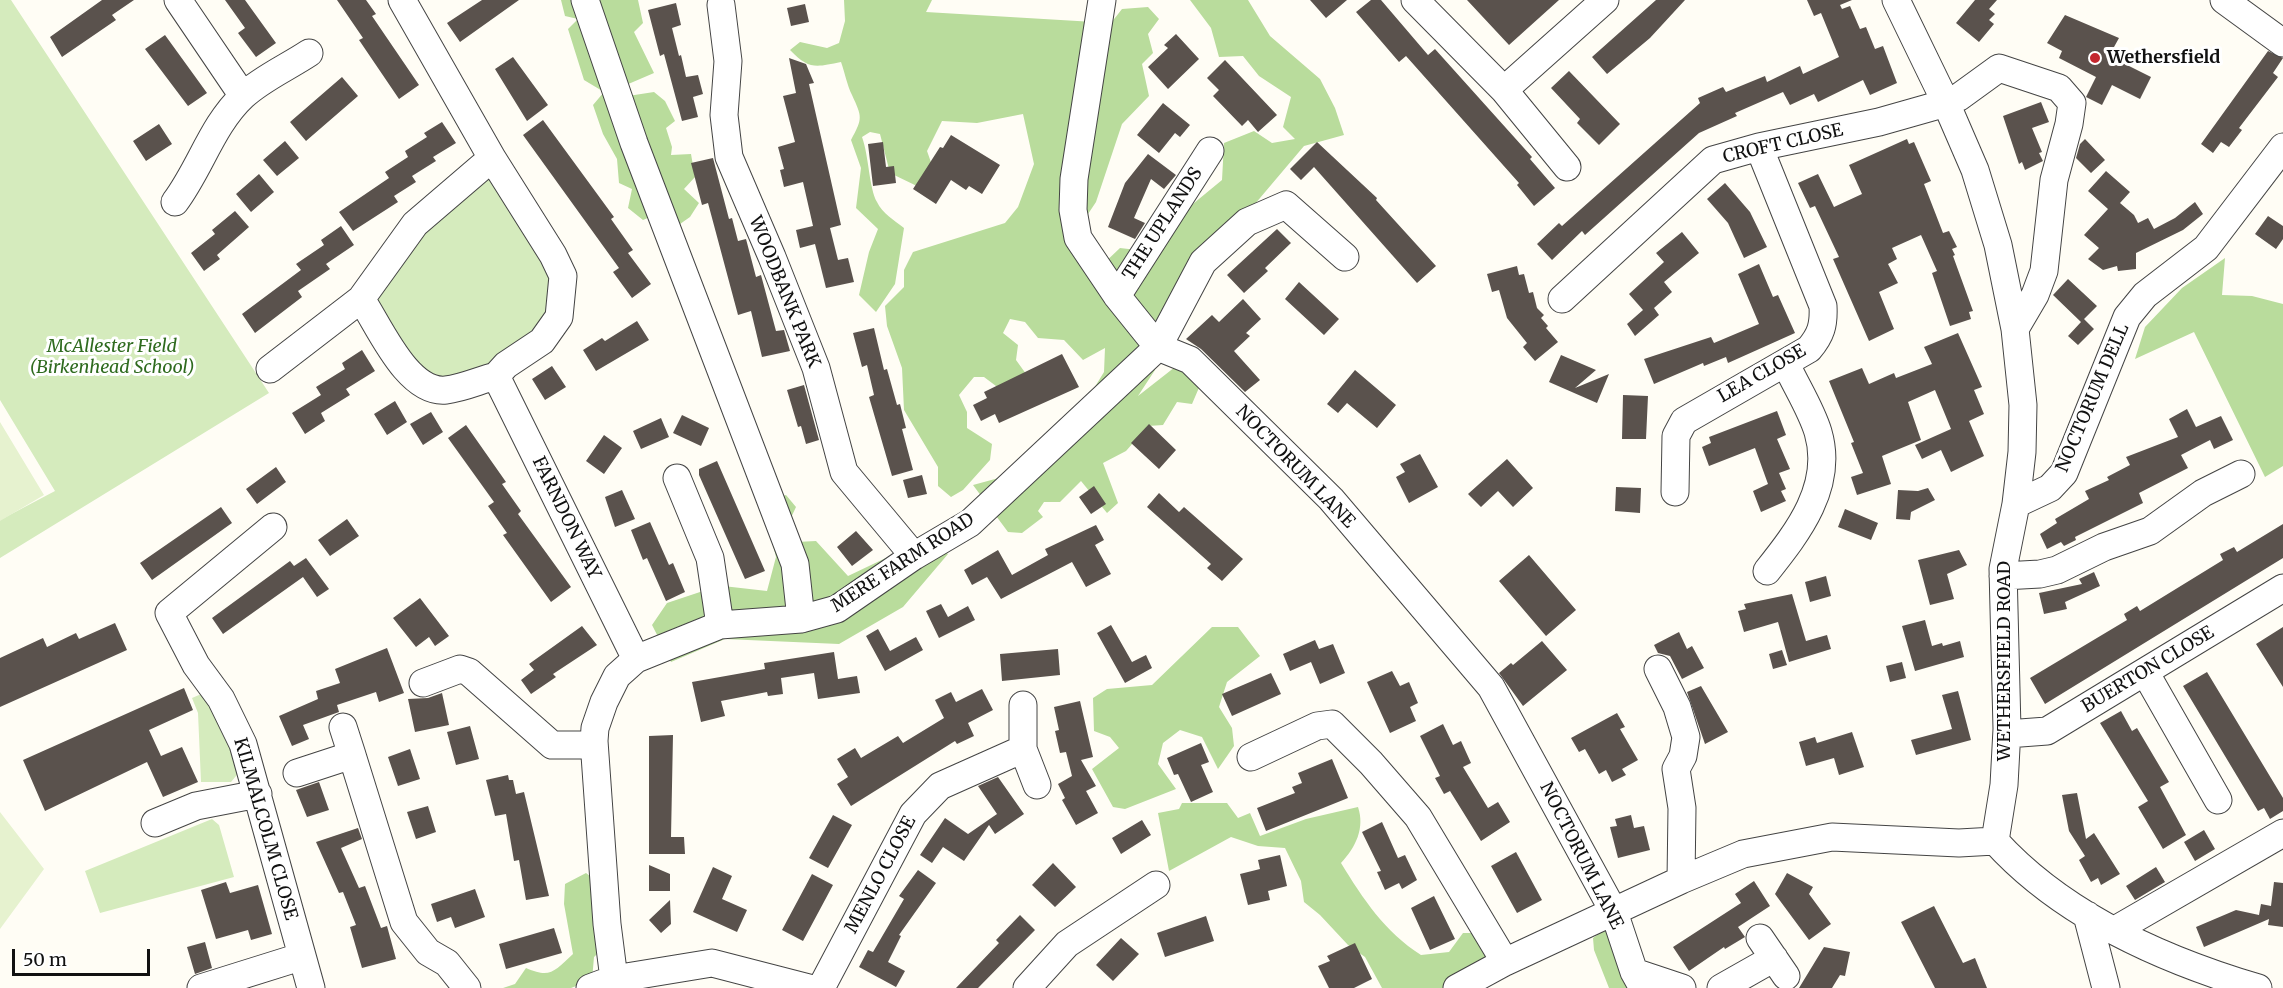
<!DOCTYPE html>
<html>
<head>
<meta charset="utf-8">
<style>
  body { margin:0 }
  #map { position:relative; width:2283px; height:988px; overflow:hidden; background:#fffdf5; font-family:Merriweather,serif }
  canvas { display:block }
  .scale { position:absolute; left:12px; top:949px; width:138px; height:27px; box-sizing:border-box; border:3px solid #111; border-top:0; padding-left:8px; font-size:18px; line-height:21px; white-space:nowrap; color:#111; -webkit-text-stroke:4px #fff; paint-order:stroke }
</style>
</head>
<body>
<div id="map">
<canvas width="2283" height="988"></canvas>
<div class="scale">50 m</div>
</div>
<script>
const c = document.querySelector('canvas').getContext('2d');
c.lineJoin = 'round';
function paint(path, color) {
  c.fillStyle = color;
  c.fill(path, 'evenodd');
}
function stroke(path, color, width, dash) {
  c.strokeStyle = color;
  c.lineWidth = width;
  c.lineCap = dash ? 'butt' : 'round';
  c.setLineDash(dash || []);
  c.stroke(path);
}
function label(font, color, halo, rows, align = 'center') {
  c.font = font + ' Merriweather,serif';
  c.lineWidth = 6;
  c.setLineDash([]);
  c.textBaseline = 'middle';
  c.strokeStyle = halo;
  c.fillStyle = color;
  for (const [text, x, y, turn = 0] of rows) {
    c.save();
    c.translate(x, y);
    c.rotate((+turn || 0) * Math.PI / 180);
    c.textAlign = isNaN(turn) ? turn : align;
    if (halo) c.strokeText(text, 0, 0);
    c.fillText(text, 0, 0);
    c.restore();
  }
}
const green = new Path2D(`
  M0 0H11L269 393 0 558V520L55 491 0 400Z
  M484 173 497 180 554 272 549 313 534 333 492 368 468 376 427 378 375 307 382 277Z
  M213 689 246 764 231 782H201L198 713 192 698Z
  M212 819 219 825 234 877 100 913 85 871Z`);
const forest = new Path2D(`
  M561 0H638L643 23 634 32 654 73 626 85 628 96 654 92 665 101 675 121 666 128 672 147 671 155 691 154 695 177 684 189 699 203 690 217 680 224 664 211 643 220 628 208 632 189 619 183 617 159 603 134 593 105 604 92 584 80 568 29 578 19 565 16Z
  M844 0H932L926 12 1111 23 1122 9 1148 7 1159 19 1148 34 1153 53 1142 64 1149 96 1122 124 1096 202 1084 220 1100 267 1120 248 1137 250 1222 180 1224 143 1254 131 1272 143 1295 139 1283 127 1291 97 1259 76 1243 56 1219 57 1211 28 1190 0H1248L1270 36 1320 79 1335 108 1344 135 1304 146 1156 321 1126 300 1115 316 1141 325 1136 340 1155 370 1138 396 1175 367 1185 369 1201 383 1192 404 1177 402 1163 425 1148 426 1126 451 1103 463 1118 503 1107 513 1081 481 1060 502H1044L1038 511 1043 517 1022 533 1008 532 973 485 1006 476 1085 403 1104 372 1105 348 1083 360 1064 340 1038 338 1025 322 1010 319 1003 333 1018 345 1016 360 1029 378 1000 389 984 377H974L959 395 967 412V428L992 444 990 460 963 490 951 497 938 486V467L904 410 902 368 887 326 885 306 904 287V270L913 252 1005 223 1018 207 1034 164 1023 114 977 123 942 121 927 151 933 168 921 188 890 173 880 134 870 132 862 137C869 156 869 188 877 202 882 213 895 221 904 228L895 284 876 312 859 295 869 252 878 229 856 208 861 168 851 140C863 118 862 117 852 95 847 85 845 73 841 62 816 67 809 70 790 50L800 42 827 48 839 43 845 21Z
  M2225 258 2222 295 2252 296 2283 304V466L2265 477 2194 332 2135 359 2145 327 2182 288Z
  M786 495 796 507 787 526 796 542 816 541 848 576 890 556 932 543 948 554 903 607 839 644 725 639 671 662 652 625 667 603 709 589 723 586 767 591 776 557 762 502Z
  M1212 627H1238L1260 656 1227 682 1219 707 1232 728 1234 746 1218 769 1202 737 1180 730 1163 743 1158 764 1176 789 1125 809 1113 807 1092 769 1119 748 1110 737 1094 731 1093 698 1107 689 1152 685Z
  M1182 803H1227L1238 818 1250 813 1260 836 1306 819 1358 807C1365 828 1356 847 1341 863 1363 899 1385 932 1421 955L1449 952 1463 933H1480L1505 956 1449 988H1382L1365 957 1348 945 1320 915 1304 902 1301 881 1285 848 1258 846 1231 837 1169 871 1158 813 1179 809Z
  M586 873 595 880 604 947 594 957 592 980 571 988H503L515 984 526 968C551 979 554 971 573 954L564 904 565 884Z
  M1606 928 1634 988H1609L1594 950 1593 938Z`);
const pitch = new Path2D(`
  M0 422 44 495 0 521Z
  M0 812 44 869 0 929Z`);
const building = new Path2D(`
  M102 0H134L112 15 116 20 62 57 50 37Z
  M225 0H245L276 43 256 57 238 33 245 28Z
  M337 0H366L376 14 372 16 419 85 399 99 359 40 363 38Z
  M482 0H519L460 42 447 23Z
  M1310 0H1347L1326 18Z
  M1371 0H1381L1428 55 1435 49 1532 157 1530 159 1555 188 1534 206 1517 185 1519 183 1406 56 1399 62 1356 12Z
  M1467 0H1559L1509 45Z
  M1656 0H1685L1650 38 1607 74 1592 57Z
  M1807 0H1852L1840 5 1842 9 1850 6 1860 29 1866 27 1875 49 1883 46 1897 83 1870 95 1863 80 1818 102 1814 94 1790 105 1783 92 1735 113 1737 116 1699 133 1585 235 1582 231 1552 260 1537 244 1559 223 1562 226 1700 103 1698 98 1723 87 1726 92 1765 76 1767 82 1800 66 1803 74 1839 57 1821 13 1814 16Z
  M1975 0H1997L1989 9 1995 14 1989 20 1994 24 1979 42 1956 23Z
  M676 3 681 25 672 28 679 56 681 55 686 77 698 75 703 94 693 97 698 117 682 121 664 54 660 56 648 10Z
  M805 4 809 22 791 26 787 8Z
  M2065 15 2119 38 2109 56 2151 77 2140 99 2112 85 2102 105 2086 97 2096 77 2059 58 2062 51 2047 43Z
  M1176 34 1199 59 1168 89 1148 67 1168 48 1164 45Z
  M165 35 207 93 188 106 145 49Z
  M2268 51 2283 58 2273 73 2278 77 2239 128 2242 130 2229 147 2221 142 2213 153 2201 144Z
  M513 57 548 105 527 121 495 69Z
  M789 58 806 64 814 83 809 84 841 225 830 228 838 260 848 258 854 282 826 288 815 244 800 248 796 230 813 226 803 182 784 187 780 170 784 169 778 147 795 142 783 96 796 93Z
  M1225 60 1277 115 1258 132 1248 120 1242 126 1213 96 1219 90 1207 78Z
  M1569 71 1620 124 1599 145 1577 123 1580 119 1551 88Z
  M342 77 358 96 306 141 290 122Z
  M2041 102 2049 122 2032 128 2042 152 2039 153 2043 161 2025 170 2022 162 2019 164 2003 116Z
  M1163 103 1190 125 1180 137 1175 133 1159 153 1137 135Z
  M543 120 614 217 611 219 633 250 628 253 651 284 632 298 613 272 619 268 523 135Z
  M442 122 456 143 433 157 436 161 412 176 416 182 394 196 398 202 353 231 339 212 389 178 385 172 408 157 405 151 427 137 424 133Z
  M159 124 172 144 146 161 133 141Z
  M951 135 1000 165 982 194 969 186 966 190 951 180 936 204 913 189 940 147 943 148Z
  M1907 139 1909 144 1914 142 1931 181 1924 184 1943 233 1949 231 1957 247 1952 249 1955 255 1953 256 1973 311 1969 312 1971 319 1950 326 1932 273 1937 271 1921 235 1892 248 1897 259 1888 264 1898 283 1879 292 1894 329 1869 341 1833 259 1839 257 1815 206 1810 208 1798 183 1818 174 1834 207 1862 194 1849 165Z
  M2085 139 2105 160 2091 173 2076 158 2080 144Z
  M285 141 299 158 277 176 263 160Z
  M883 142 886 167 894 166 896 183 873 186 868 144Z
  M1317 142 1377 198 1376 200 1436 266 1417 283 1314 167 1301 180 1290 169Z
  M1148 154 1176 175 1164 189 1151 179 1134 218 1145 223 1135 239 1108 227 1125 183Z
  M713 158 729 219 732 218 738 241 746 239 756 277 761 275 776 331 784 330 790 351 762 357 751 311 738 315 708 203 702 205 691 163Z
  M2106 171 2130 192 2120 203 2134 215 2138 223 2148 218 2154 229 2175 218 2195 202 2203 214 2183 230 2136 253V269L2118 271 2117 266 2103 270 2088 259 2099 248 2084 235 2108 209 2088 191Z
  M259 174 274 192 251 212 236 194Z
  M1725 183 1750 212 1767 247 1744 258 1728 223 1707 199Z
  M235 211 249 227 217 255 220 259 204 271 191 253 215 234 212 230Z
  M2268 216 2283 226V239L2276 249 2255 234Z
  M341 226 354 245 326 264 330 269 298 291 302 297 255 333 242 314 301 270 296 264 324 245 321 240Z
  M1277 229 1291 243 1265 268 1268 271 1244 293 1227 275Z
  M1682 232 1699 253 1664 282 1672 292 1654 308 1659 315 1635 336 1627 324 1643 310 1629 294 1664 262 1656 253Z
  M1759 264 1773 297 1778 295 1795 333 1728 363 1726 357 1704 366 1703 363 1654 384 1644 359 1711 337 1714 343 1759 324 1738 274Z
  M1517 266 1519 275 1524 274 1529 293 1533 292 1537 308 1544 315 1541 318 1548 326 1546 328 1558 342 1535 361 1523 347 1527 343 1507 318 1499 290 1492 292 1487 274Z
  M2068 279 2097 306 2084 319 2094 329 2078 345 2068 336 2081 322 2053 295Z
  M1299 282 1339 319 1324 335 1285 299Z
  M1243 299 1261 319 1246 333 1250 336 1234 351 1260 380 1245 392 1201 349 1186 339 1212 315 1219 322Z
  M637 321 649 340 596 371 583 350 602 338 605 341Z
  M874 328 884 370 887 369 897 405 900 404 906 428 902 429 913 470 892 476 869 397 874 395 867 365 862 367 853 333Z
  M1958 333 1982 387 1974 390 1984 414 1969 421 1984 456 1951 472 1941 450 1922 459 1915 445 1951 429 1935 390 1908 402 1921 440 1882 456 1891 484 1857 495 1851 477 1863 473 1851 443 1854 442 1829 381 1862 368 1869 384 1894 373 1896 378 1932 364 1924 347Z
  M362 350 375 371 346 389 350 395 321 413 325 421 305 434 292 413 321 395 316 387 345 369 342 363Z
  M1062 354 1079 387 999 423 995 414 981 421 973 405 987 398 984 392Z
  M1561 355 1596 370 1575 388 1609 374 1597 403 1549 382Z
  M552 366 566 387 545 400 532 379Z
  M1355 370 1396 405 1377 428 1347 403 1338 413 1327 404Z
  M804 385 819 440 806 444 801 426 798 427 787 390Z
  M1623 395 1648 396 1646 439H1622Z
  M395 401 407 422 387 435 374 414Z
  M2187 409 2196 427 2221 416 2233 440 2214 449 2210 440 2181 455 2188 468 2139 493 2143 503 2075 537 2076 540 2064 546 2061 542 2047 549 2040 534 2057 523 2055 519 2089 499 2085 491 2109 480 2107 477 2130 465 2126 457 2178 437 2169 419Z
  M1777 411 1786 435 1777 439 1790 469 1779 473 1786 489 1781 491 1786 501 1761 512 1753 491 1768 484 1755 448 1709 466 1702 447 1711 443 1709 437Z
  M431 412 443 432 423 445 410 424Z
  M682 415 709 428 701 446 673 433Z
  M661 418 669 437 641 449 633 431Z
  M1149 424 1176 450 1159 469 1131 443Z
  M466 425 506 482 502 484 521 511 518 514 571 587 551 602 503 535 507 533 488 506 494 502 448 438Z
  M604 435 622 448 604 474 586 461Z
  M1420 454 1438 487 1409 503 1396 477 1405 472 1400 464Z
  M1507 459 1533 488 1513 507 1498 491 1481 507 1468 494Z
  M717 461 765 571 745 579 699 475V469Z
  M276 467 286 482 257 504 246 489Z
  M922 475 927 494 908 498 903 480Z
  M1094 486 1106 504 1091 514 1079 497Z
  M1616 487 1641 488 1640 513 1615 511Z
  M1928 488 1935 500 1911 512 1910 520 1896 519 1898 490 1918 491Z
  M622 490 635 519 615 527 605 497Z
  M1159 493 1179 512 1184 507 1243 559 1222 581 1207 568 1211 564 1147 507Z
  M221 507 232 523 152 580 140 563Z
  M1845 509 1878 523 1871 540 1838 527Z
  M347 519 359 536 330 556 318 540Z
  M650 522 669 565 673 563 685 592 666 601 647 558 643 560 631 530Z
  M2283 524V558L2045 704 2030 678 2127 620 2124 614 2137 606 2140 611 2223 560 2220 554 2234 547 2237 552Z
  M1096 525 1104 540 1095 545 1111 574 1086 587 1072 562 1001 599 987 577 972 585 964 570 998 550 1012 575 1048 555 1045 549Z
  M856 531 873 550 852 566 837 547Z
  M1959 550 1967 565 1947 574 1954 599 1930 605 1918 560Z
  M1529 555 1576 610 1546 636 1499 581Z
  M306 558 329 589 317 597 303 577 223 634 212 618 290 561 294 566Z
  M2094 572 2100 586 2065 602 2067 609 2044 614 2039 593 2082 584 2079 579Z
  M1826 576 1831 596 1810 602 1805 582Z
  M1792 594 1806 641 1827 635 1831 649 1789 662 1778 622 1744 632 1738 611 1746 609 1744 604Z
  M420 598 449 636 435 646 429 637 416 647 393 618Z
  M941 604 948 617 968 606 975 620 939 638 926 611Z
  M1925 620 1932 646 1942 643 1943 646 1960 641 1964 657 1915 671 1902 626Z
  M115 623 127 650 0 707V658L43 638 47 647 76 633 79 639Z
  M1111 625 1132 662 1146 655 1152 668 1125 683 1097 633Z
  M582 626 597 645 553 674 556 677 531 694 521 680 534 670 529 664Z
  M2283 627V687L2256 644Z
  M878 629 890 651 916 637 923 650 885 671 866 636Z
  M1679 632 1687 649 1692 646 1704 668 1682 679 1670 656 1658 653 1654 645Z
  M1315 640 1319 649 1333 644 1345 673 1320 684 1311 662 1290 671 1283 654Z
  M1542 641 1567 670 1523 706 1499 673 1511 663 1513 665Z
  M387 648 404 693 379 702 376 692 337 705 339 712 303 725 309 739 292 746 279 716 318 699 316 691 340 683 335 669Z
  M1058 649 1060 675 1002 681 1000 654Z
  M1782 650 1787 665 1773 669 1769 654Z
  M834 652 838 679 857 676 860 693 818 699 814 673 781 678 783 694 768 696 767 692 721 701 725 716 701 722 692 682 765 669 764 663Z
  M1902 662 1906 678 1890 682 1886 666Z
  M1392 671 1400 686 1409 682 1418 703 1410 707 1416 721 1390 733 1367 682Z
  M2207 672 2283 798V811L2270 819 2264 808 2258 811 2183 686Z
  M1271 673 1281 694 1232 716 1222 694Z
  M1701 686 1728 732 1705 744 1687 692Z
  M184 688 193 710 149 730 161 756 182 747 198 782 163 797 147 762 45 811 23 760Z
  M982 689 993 710 968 723 974 736 957 744 955 741 851 806 837 784 848 777 837 759 855 748 861 758 898 736 903 743 944 718 935 700 951 692 956 702Z
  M1958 691 1971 740 1916 755 1911 740 1952 729 1942 695Z
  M442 693 449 725 415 732 408 699 428 698Z
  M1080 701 1093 757 1081 760 1096 786 1086 791 1098 813 1076 825 1062 800 1065 798 1058 784 1072 776 1066 752 1060 753 1055 731 1059 730 1054 707Z
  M2121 711 2132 731 2137 728 2169 782 2160 787 2186 835 2163 849 2138 807 2148 801 2100 723Z
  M1617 713 1625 727 1620 729 1638 760 1622 769 1626 775 1612 782 1606 770 1599 774 1585 749 1579 752 1571 738Z
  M1443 724 1453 745 1461 741 1471 763 1463 767 1488 808 1498 802 1510 822 1481 841 1450 791 1444 794 1435 778 1440 776 1420 736Z
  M470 726 479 759 456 765 447 732Z
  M1852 732 1864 767 1839 775 1834 758 1806 766 1799 742 1815 737 1817 743Z
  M673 735 671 837H684L685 854H649V736Z
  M1201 743 1209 762 1201 765 1213 792 1191 802 1178 774 1174 775 1167 758Z
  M410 749 420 779 398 786 388 757Z
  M1332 759 1348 798 1266 831 1257 808 1295 793 1292 787 1302 783 1298 773Z
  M508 775 509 780H513L516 794 524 792 549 896 526 900 519 860 514 861 506 814 495 816 486 780Z
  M998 777 1024 814 995 834 989 825 964 861 943 847 932 863 920 855 945 818 968 834 997 814 978 786Z
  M319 782 329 810 307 817 296 790Z
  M2077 793 2086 839 2094 833 2120 874 2101 885 2098 878 2091 882 2079 860 2085 856 2069 831 2062 795Z
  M428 806 436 832 416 839 407 812Z
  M833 815 852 825 828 868 809 858Z
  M1631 815 1634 828 1644 826 1650 850 1618 858 1610 827 1617 826 1615 819Z
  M1142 820 1151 835 1121 854 1112 838Z
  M1382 822 1398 858 1405 855 1417 880 1402 889 1399 883 1385 890 1377 872 1381 871 1362 832Z
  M358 828 362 839 341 848 359 888 365 886 381 928 387 926 396 959 362 968 350 927 356 925 343 892 339 893 316 842Z
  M2204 830 2215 849 2195 861 2184 842Z
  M1516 852 1542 900 1517 913 1491 866Z
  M1280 855 1287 886 1268 891 1270 900 1248 905 1240 874 1260 869 1258 860Z
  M1053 863 1076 887 1055 907 1032 885Z
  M649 865 670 874V891H649Z
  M713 867 732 876 722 899 747 910 737 932 693 912Z
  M2156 867 2165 882 2135 900 2126 886Z
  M918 870 936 883 899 935 901 936 888 962 905 971 896 987 859 967 868 950 873 952 904 899 899 896Z
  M1787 873 1813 887 1809 894 1831 924 1809 940 1775 894Z
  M812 874 833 885 803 941 782 930Z
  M1754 881 1770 906 1738 927 1745 937 1725 949 1724 947 1689 971 1673 947 1741 903 1735 894Z
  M226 882 230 893 258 885 272 934 251 940 248 930 216 939 201 890Z
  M2274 882 2283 883V927L2268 925 2269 919 2204 947 2196 927 2236 910 2259 915 2261 904 2271 906Z
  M475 889 485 917 455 928 451 917 437 922 431 904Z
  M1434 896 1455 939 1430 950 1411 908Z
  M670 900 671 924 661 933 649 920Z
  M1934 906 1963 963 1975 958 1987 988H1935L1901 922Z
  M1020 915 1035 930 978 988H956L999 943 996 940Z
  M1206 916 1214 941 1165 957 1157 933Z
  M554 928 562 953 506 969 499 944Z
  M1121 938 1139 954 1113 981 1096 965Z
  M205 942 212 968 195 974 187 947Z
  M1355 943 1372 979 1354 988H1329L1318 966 1330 961 1327 956Z
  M1824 947 1850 952 1845 976 1840 975 1832 988H1799Z`);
const minor = new Path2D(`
  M178 0 243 96
  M402 0 492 158 553 255 563 276 559 317 542 341 506 365 496 376
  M585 0 634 143 795 564 801 619
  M1102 0 1074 179 1073 210 1078 238 1117 296 1158 347 1190 360 1331 499 1491 687 1614 912 1634 972 1643 988
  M1415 0 1504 90 1567 167
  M1896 0 1946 103 1975 170 1998 245 2015 329 2023 405 2022 452 2016 504 2003 569 2007 729 2004 785 1995 841
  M2224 0 2283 43
  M721 5 728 61 724 115 729 157 772 257 816 368 844 472 914 556
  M1504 90 1605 0
  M175 202C200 169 212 125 243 96 261 79 288 67 309 53
  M1117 296 1210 151
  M361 299C379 325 407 394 446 390 463 388 480 380 496 376L636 659
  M1562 299 1713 160 1759 147 1879 122 1946 103 1959 97 1999 68 2059 88 2072 103 2069 124 2054 180 2044 271 2035 295 2015 329
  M270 369 361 299 415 224 492 158
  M677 478 710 558 720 625
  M1675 492 1676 436 1684 421 1809 349C1821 335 1824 325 1823 306L1759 147
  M2016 504 2050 488 2064 473 2127 317 2145 295 2206 248 2283 147
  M273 527 169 613 196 665 221 699 243 744 311 988
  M1767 571C1798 532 1834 486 1818 432 1811 409 1796 386 1786 364
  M2003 576 2040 574 2057 570 2104 547 2150 531 2203 493 2241 474
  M1658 669 1677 707 1686 737 1683 756 1676 769 1682 808 1681 880
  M2145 672 2218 800
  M423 683 460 669 469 672 552 745H594
  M1023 705V749
  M343 727 352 755
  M2007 734 2047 731 2283 588
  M1251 757 1317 726 1332 724 1371 763 1418 817 1505 962
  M297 773 352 755 404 922 428 952 447 963 467 988
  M155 823 196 806 258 794
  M2087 915 2106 988
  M2115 930 2283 833
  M1760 938 1786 976
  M1634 972 1682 988
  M614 979 607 924 594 741 595 728 604 702 617 676 636 659 720 625 801 619 837 609 914 556 970 523 1158 347 1203 262 1247 222 1286 205 1345 257
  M201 988 300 957
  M590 988 614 979 712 963 809 988
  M821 988 913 814 940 786 1023 749 1037 785
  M1027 988 1067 944 1156 885
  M1457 988 1505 962 1681 880 1743 854 1832 837 1959 843 1995 841C2062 915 2163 960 2258 988
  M1721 988 1774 958`);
const markers = [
  [2095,58,6,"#c4262e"]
];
const poiNames = [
  ["Wethersfield",2107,58]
];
const streetNames = [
  ["CROFT CLOSE",1783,144,-13],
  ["THE UPLANDS",1163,224,-57],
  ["WOODBANK PARK",784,292,68],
  ["LEA CLOSE",1762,374,-30],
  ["NOCTORUM DELL",2093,398,-67],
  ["NOCTORUM LANE",1295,467,46],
  ["FARNDON WAY",566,518,64],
  ["MERE FARM ROAD",903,563,-33],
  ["WETHERSFIELD ROAD",2005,661,-90],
  ["BUERTON CLOSE",2148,670,-31],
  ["KILMALCOLM CLOSE",265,829,74],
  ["NOCTORUM LANE",1581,856,63],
  ["MENLO CLOSE",881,875,-62]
];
const parkNames = [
  ["McAllester Field",112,347],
  ["(Birkenhead School)",112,368]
];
paint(green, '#d5ebbd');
paint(forest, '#b9dc9c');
paint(pitch, '#e6f2cf');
paint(building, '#5a524d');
stroke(minor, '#444', 29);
stroke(minor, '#fff', 27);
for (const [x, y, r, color] of markers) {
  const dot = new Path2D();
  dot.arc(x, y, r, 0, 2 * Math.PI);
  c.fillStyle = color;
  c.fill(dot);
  stroke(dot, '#fff', 2);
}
label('bold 18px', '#111', '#fff', poiNames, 'left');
label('18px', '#111', '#fff', streetNames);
label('italic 18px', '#2f6b1f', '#fff', parkNames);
</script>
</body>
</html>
